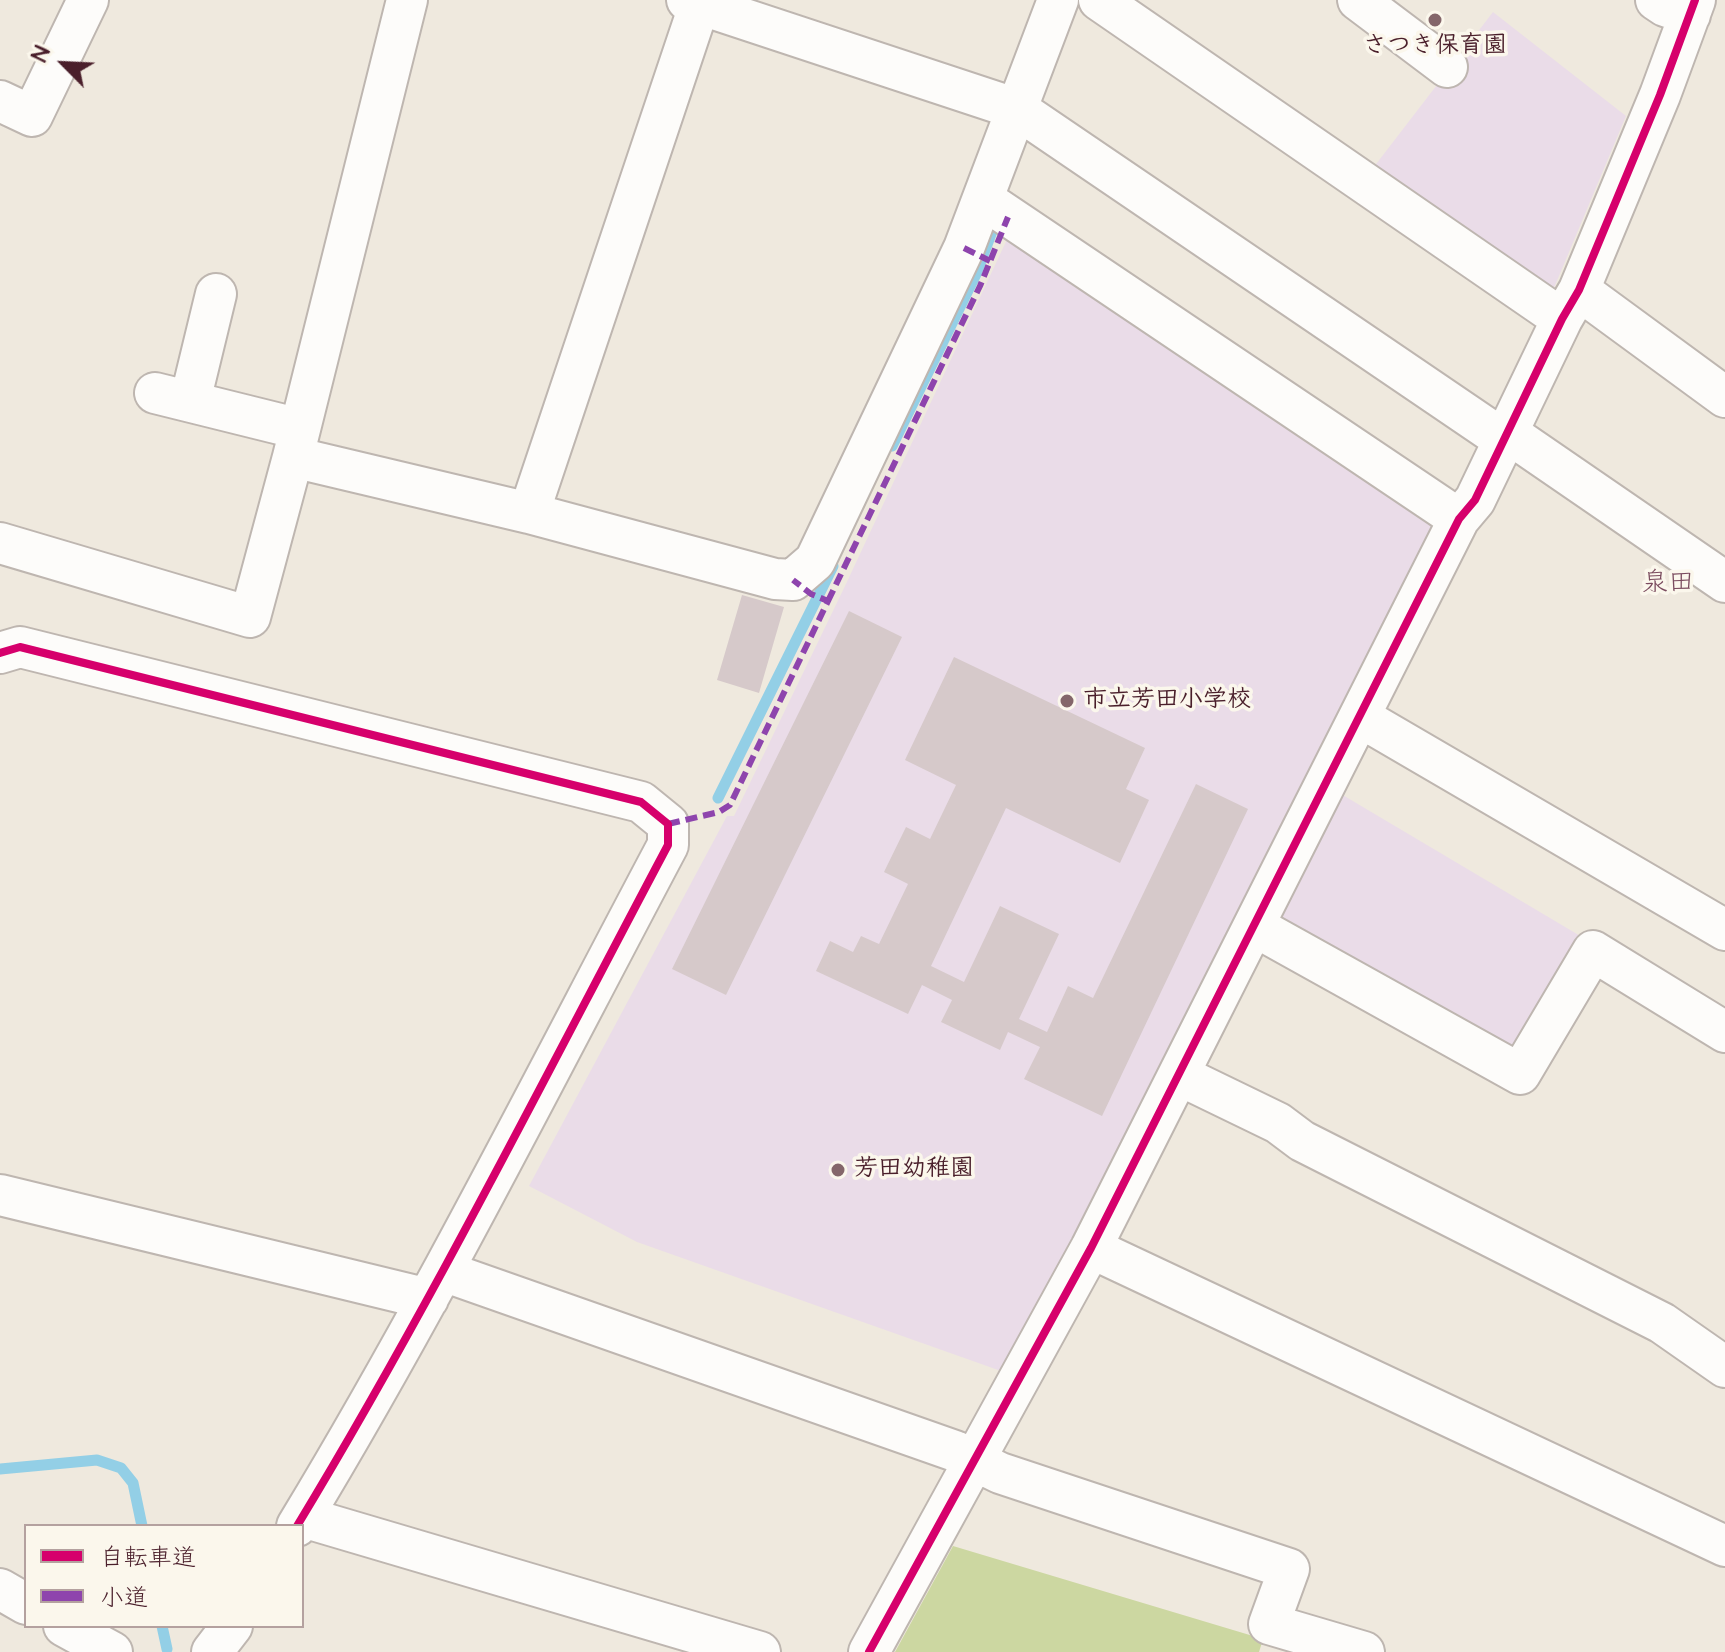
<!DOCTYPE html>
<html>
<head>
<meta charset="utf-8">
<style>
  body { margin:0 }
  #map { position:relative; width:1725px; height:1652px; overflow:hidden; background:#efe9de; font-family:"Architects Daughter","Klee One",sans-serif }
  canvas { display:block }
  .legend { position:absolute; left:24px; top:1524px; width:280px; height:104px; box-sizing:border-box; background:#fbf7ec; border:2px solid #b4a19f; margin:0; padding:10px 14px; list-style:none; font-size:24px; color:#4a1f2b }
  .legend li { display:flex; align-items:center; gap:16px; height:40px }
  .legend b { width:40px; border:2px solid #b4a19f }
  .north { position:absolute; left:24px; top:24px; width:80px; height:80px; -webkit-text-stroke:6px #fbf7ec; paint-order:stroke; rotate:294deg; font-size:22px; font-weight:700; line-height:32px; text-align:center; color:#4a1f2b }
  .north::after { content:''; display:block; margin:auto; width:28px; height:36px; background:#4a1f2b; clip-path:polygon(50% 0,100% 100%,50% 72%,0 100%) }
</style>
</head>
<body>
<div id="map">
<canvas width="1725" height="1652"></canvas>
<ul class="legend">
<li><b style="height:10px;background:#d6006c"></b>自転車道</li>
<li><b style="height:10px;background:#8e44ad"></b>小道</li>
</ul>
<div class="north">N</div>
</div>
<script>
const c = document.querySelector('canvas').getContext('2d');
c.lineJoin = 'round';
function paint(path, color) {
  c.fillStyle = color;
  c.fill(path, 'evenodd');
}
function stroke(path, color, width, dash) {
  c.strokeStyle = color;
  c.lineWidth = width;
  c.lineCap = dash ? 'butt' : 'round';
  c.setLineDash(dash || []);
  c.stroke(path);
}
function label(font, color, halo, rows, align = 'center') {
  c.font = font + ' "Architects Daughter","Klee One",sans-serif';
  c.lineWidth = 7;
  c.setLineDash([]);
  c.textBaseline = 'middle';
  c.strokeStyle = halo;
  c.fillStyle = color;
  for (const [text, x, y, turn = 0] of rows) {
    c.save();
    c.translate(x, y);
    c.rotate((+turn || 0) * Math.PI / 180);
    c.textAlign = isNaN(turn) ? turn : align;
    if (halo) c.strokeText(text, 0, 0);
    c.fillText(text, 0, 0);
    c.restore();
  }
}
const built = new Path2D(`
  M1493 12 1626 116 1551 295 1370 172Z
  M1010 233 1437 521 1078 1228 1001 1371 637 1242 529 1186 727 816H734L845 586Z
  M1341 794 1582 937 1513 1059 1274 925Z`);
const green = new Path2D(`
  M953 1546 1263 1639 1259 1652H895Z`);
const stream = new Path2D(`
  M892 446 976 274 997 218
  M718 798 833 566
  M0 1469 97 1460 121 1468 133 1483 142 1526
  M162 1626 167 1649`);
const building = new Path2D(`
  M742 595 784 607 759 693 717 680Z
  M849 611 902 637 726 995 672 969Z
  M954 657 1145 748 1126 789 1149 800 1120 863 1006 808 931 966 964 982 1000 906 1059 934 1019 1019 1047 1032 1068 986 1093 998 1196 784 1248 809 1102 1116 1024 1079 1040 1047 1008 1032 1000 1050 941 1022 952 1000 922 985 908 1014 816 971 830 941 853 952 861 936 879 944 908 884 884 872 906 827 930 839 956 785 905 760Z`);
const street = new Path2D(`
  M687 0 1017 109 1504 440
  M1099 0 1562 319
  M1358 0 1447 67
  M1656 0 1665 6 1690 15
  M0 101 32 116 88 0
  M983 199 1459 519
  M1579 290 1725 397
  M155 393 300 429
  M190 401 216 294
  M1508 433 1725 582
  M293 457 529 513 775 579 793 580 815 561 964 248 1058 0
  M529 513 701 0
  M0 543 250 617 293 457 407 0
  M0 653 20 647 641 802 668 824V845C547 1073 431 1305 297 1526
  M1360 717 1725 930
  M1254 926 1520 1074 1593 951 1725 1032
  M1179 1075 1278 1123 1302 1141 1662 1323 1725 1367
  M0 1195 428 1299
  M1091 1248 1725 1546
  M443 1271 955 1451 1000 1473 1289 1569 1269 1624 1364 1652
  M303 1517 760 1652
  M0 1589 26 1604
  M64 1626 112 1652
  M212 1652 232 1626
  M869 1652 1091 1248 1459 519 1475 500 1562 319 1579 290 1660 95 1695 0`);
const quiet = new Path2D(`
  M964 248 990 261
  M828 601 980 286 1008 217
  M668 824 719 812 730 805 828 601 811 594 793 580`);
const cycleway = new Path2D(`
  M0 653 20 647 641 802 668 824V845C547 1073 431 1305 297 1526
  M869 1652 1091 1248 1459 519 1475 500 1562 319 1579 290 1660 95 1695 0`);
const markers = [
  [1435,20,8,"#84666a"],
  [1067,701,8,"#84666a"],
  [838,1170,8,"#84666a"]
];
const poiNames = [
  ["さつき保育園",1435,47,"center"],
  ["市立芳田小学校",1083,701],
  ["芳田幼稚園",854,1170]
];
const neighbourhoodNames = [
  ["泉田",1668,585]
];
paint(built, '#eadce8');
paint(green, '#ccd7a1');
stroke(stream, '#93cfe6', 11);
paint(building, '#d6c9ca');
stroke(street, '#beb6b0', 44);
stroke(street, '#fdfcfa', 40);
stroke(quiet, '#8e44ad', 6, [12, 6]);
stroke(cycleway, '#d6006c', 8);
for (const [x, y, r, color] of markers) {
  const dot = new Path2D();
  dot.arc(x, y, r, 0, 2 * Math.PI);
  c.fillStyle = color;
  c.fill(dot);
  stroke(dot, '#fbf7ec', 3);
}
label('bold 24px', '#4a1f2b', '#fbf7ec', poiNames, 'left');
label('26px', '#7a4b5e', '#fbf7ec', neighbourhoodNames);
</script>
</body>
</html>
